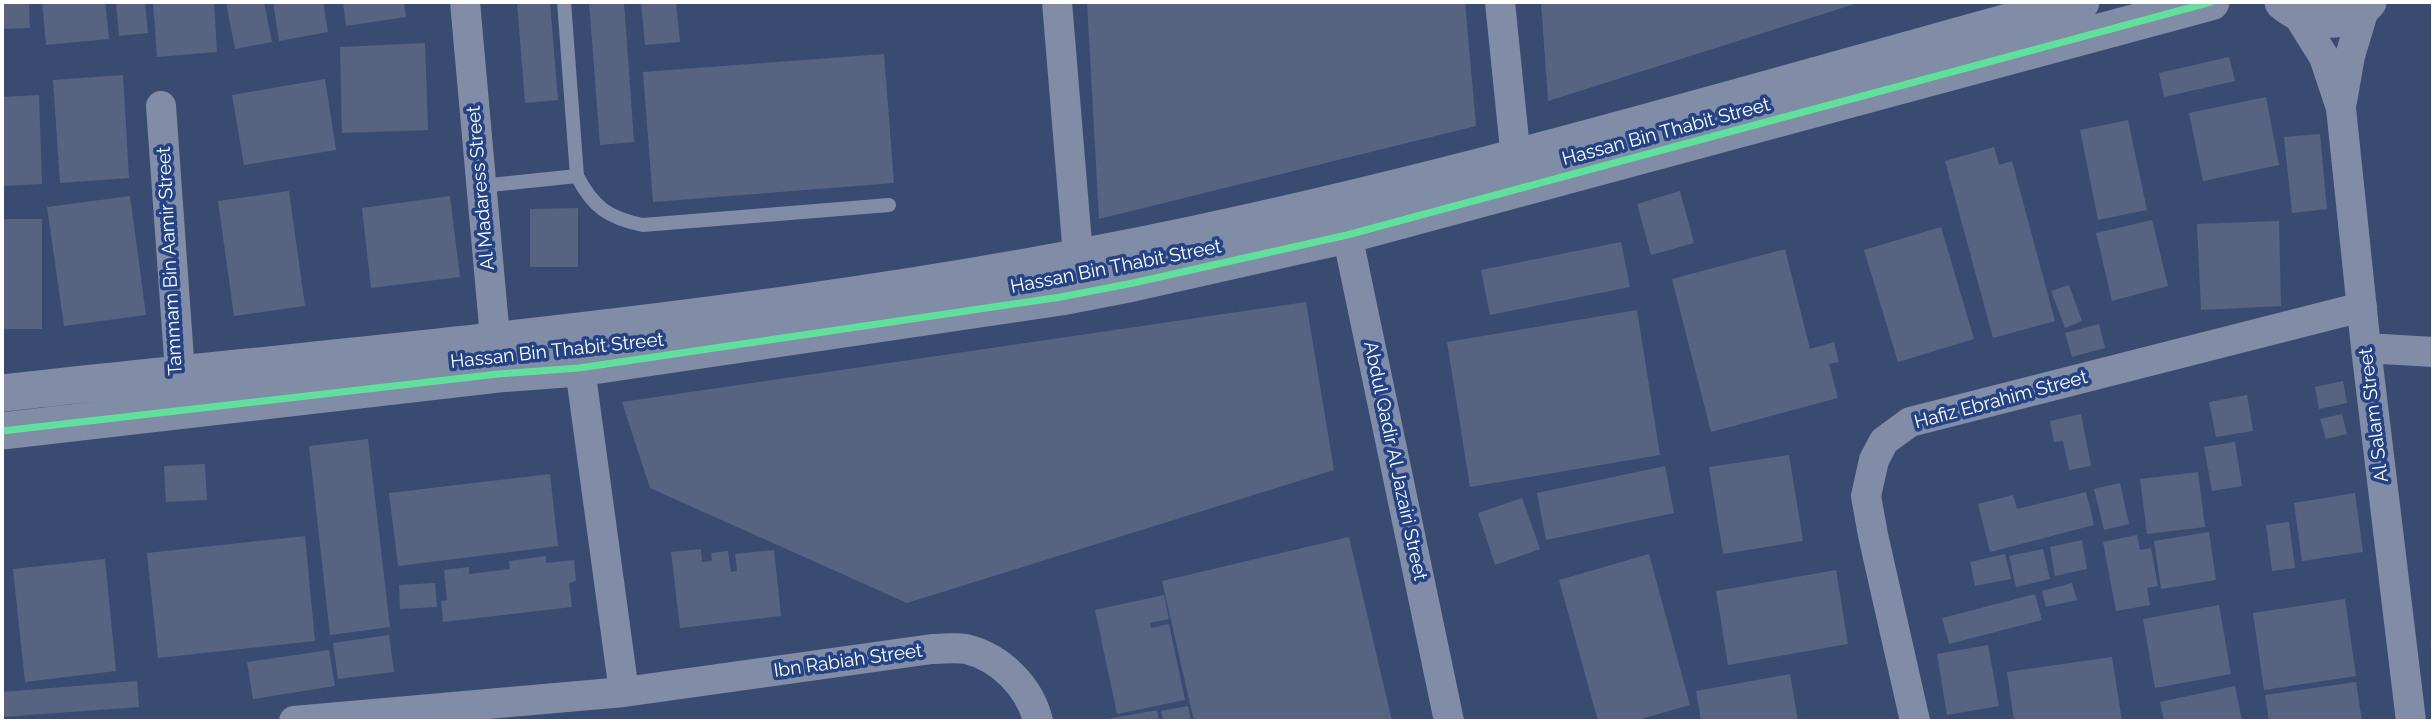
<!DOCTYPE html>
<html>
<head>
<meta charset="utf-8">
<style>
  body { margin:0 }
  #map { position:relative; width:2435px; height:723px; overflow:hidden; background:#3a4b71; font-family:Raleway,sans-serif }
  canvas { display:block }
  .frame { position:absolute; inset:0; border:4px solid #fff; pointer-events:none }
</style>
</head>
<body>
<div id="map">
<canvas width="2435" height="723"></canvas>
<div class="frame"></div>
</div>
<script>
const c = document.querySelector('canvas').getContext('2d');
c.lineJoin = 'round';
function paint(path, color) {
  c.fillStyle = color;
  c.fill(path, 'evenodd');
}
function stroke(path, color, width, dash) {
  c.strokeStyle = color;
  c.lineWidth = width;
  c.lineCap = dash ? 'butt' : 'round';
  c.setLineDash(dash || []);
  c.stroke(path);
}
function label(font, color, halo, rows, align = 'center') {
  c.font = font + ' Raleway,sans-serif';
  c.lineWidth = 7;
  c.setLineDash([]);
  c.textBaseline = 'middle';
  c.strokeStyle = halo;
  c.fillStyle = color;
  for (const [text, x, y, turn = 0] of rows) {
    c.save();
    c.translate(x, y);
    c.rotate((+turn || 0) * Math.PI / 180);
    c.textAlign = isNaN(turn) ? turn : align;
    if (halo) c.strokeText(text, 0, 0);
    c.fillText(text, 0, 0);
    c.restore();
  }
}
const building = new Path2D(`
  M2 2H29L30 28 2 29Z
  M42 2H105L109 39 46 45Z
  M116 2H145L148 33 119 36Z
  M153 2H214L217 52 157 57Z
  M226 2H264L272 42 235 49Z
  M273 2H323L328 32 279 41Z
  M343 2H404L406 17 346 26Z
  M517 2H550L558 100 525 103Z
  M589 2H624L634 142 600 145Z
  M641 2H676L680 42 645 45Z
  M1087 2H1465L1476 126 1099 219Z
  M1541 2H1861L1548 101Z
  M425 43 428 130 342 133 340 47Z
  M884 54 894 183 653 202 643 72Z
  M2229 57 2235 81 2164 97 2159 73Z
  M123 75 129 178 60 183 53 80Z
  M325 79 336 150 244 165 232 95Z
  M39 95 42 184 2 186V97Z
  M2266 97 2279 165 2203 181 2189 113Z
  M2128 120 2147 210 2098 220 2080 130Z
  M2320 134 2327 209 2292 213 2284 137Z
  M1994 147 1999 165 2012 161 2055 321 1993 338 1945 161Z
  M289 191 305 306 234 316 218 201Z
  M1680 191 1694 243 1651 255 1637 204Z
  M130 196 146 315 64 326 47 207Z
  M450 196 460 277 371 288 362 208Z
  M578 208V267H530V209Z
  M2 219H42V329H2Z
  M2152 220 2168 286 2112 301 2096 233Z
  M2279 221 2281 306 2201 310 2197 224Z
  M1941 227 1974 339 1898 362 1864 250Z
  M1621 242 1630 287 1490 315 1481 270Z
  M1785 249 1810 349 1834 342 1839 362 1829 364 1838 398 1711 432 1672 279Z
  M2069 285 2082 321 2065 328 2051 291Z
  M1306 302 1334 470 907 603 650 488 622 402Z
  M1637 310 1660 455 1470 487 1447 342Z
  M2099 324 2105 348 2072 357 2065 333Z
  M2343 381 2347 403 2319 409 2315 387Z
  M2247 395 2253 431 2216 437 2209 402Z
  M2081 414 2091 466 2069 470 2063 441 2054 442 2050 421Z
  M2342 414 2347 434 2326 439 2320 419Z
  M368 439 390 627 330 635 309 446Z
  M2235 442 2242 486 2212 491 2204 447Z
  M1789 455 1803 541 1723 554 1709 467Z
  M205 464 207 500 166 502 164 466Z
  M1665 466 1674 513 1546 540 1537 493Z
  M2198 472 2205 527 2147 534 2140 479Z
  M550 474 558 546 398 566 389 493Z
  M2120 483 2129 524 2104 530 2094 489Z
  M2086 492 2094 525 1990 552 1978 504 2013 495 2017 509Z
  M2355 493 2363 552 2302 561 2294 503Z
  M1522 498 1540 549 1495 565 1478 513Z
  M2289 522 2295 568 2272 571 2266 525Z
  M2209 532 2216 580 2161 589 2154 541Z
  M2137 535 2140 550 2151 548 2158 586 2147 588 2150 605 2116 611 2103 542Z
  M305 536 315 641 158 658 147 553Z
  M1349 537 1392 721H1194L1162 581Z
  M2082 540 2087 569 2055 576 2050 547Z
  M701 549 702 562 712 561 711 553 728 551 731 572 737 571 735 554 774 550 781 616 680 628 671 552Z
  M2043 549 2050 579 2016 587 2009 556Z
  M1649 554 1690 705 1634 721H1598L1559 580Z
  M2005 554 2011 579 1975 586 1970 562Z
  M546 556V563L574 560 576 581 569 583 572 607 443 622 441 601 447 600 444 570 469 567V574L510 569 509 561Z
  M105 559 116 671 25 682 13 569Z
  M1836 570 1848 644 1728 665 1716 591Z
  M435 583 437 607 400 609 399 585Z
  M2072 583 2077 600 2046 607 2042 591Z
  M2035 594 2042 620 1949 644 1942 618Z
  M1164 595 1169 619 1150 623 1151 628 1169 624 1185 700 1117 714 1095 610Z
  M2345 599 2356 676 2264 690 2253 613Z
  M2219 605 2231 674 2155 688 2143 619Z
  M389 635 394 672 338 679 333 643Z
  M1988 645 1999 706 1947 715 1937 654Z
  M329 650 335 686 253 699 247 662Z
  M2112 657 2122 721H2014L2007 672Z
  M1790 674 1798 721H1701L1696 691Z
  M137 681 139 707 2 717V692Z
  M2356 682 2362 721H2269L2265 695Z
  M2235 686 2242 721H2164L2160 702Z
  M1188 706 1191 721H1163L1161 711Z
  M1157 710 1159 721H1102V720Z`);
const service = new Path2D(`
  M577 176C593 207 608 218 643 225L889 205
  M481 186 577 176 564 2`);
const minor = new Path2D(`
  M465 2 497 360
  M1057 2 1078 256 1075 277
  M1500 2 1518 179
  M2296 12 2324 57 2341 108 2366 348 2411 721
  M2342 101 2350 56 2365 6
  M161 106 180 373 174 394
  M1343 215 1449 721
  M577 346 624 692
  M2366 348 2433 352
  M294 721 624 692 932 649C943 649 955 647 966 649 1000 657 1030 687 1038 721
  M1915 721 1873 535 1866 496 1874 460 1884 441 1910 422 2362 307`);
const tertiary = new Path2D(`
  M2283 2C2307 22 2345 28 2368 2
  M2 393C400 349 802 318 1195 234 1493 171 1787 82 2081 2
  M2 431 498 374 579 368 1061 297 1133 283 1347 235 2211 2`);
const cycleway = new Path2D(`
  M2 431 498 374 579 368 1061 297 1133 283 1347 235 2211 2`);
const streetNames = [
  ["Hassan Bin Thabit Street",1666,132,-15],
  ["Al Madaress Street",481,188,-95],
  ["Tammam Bin Aamir Street",170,261,-93],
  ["Hassan Bin Thabit Street",1116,267,-11],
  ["Hassan Bin Thabit Street",557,351,-6],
  ["Hafiz Ebrahim Street",2001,400,-15],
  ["Al Salam Street",2374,415,-97],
  ["Abdul Qadir Al Jazairi Street",1395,461,78],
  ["Ibn Rabiah Street",848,661,-8]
];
paint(building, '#566482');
stroke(service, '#818ca6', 14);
stroke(minor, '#818ca6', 30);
stroke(tertiary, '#818ca6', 37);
stroke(cycleway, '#60e19b', 7);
label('19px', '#fff', '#244387', streetNames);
</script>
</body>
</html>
